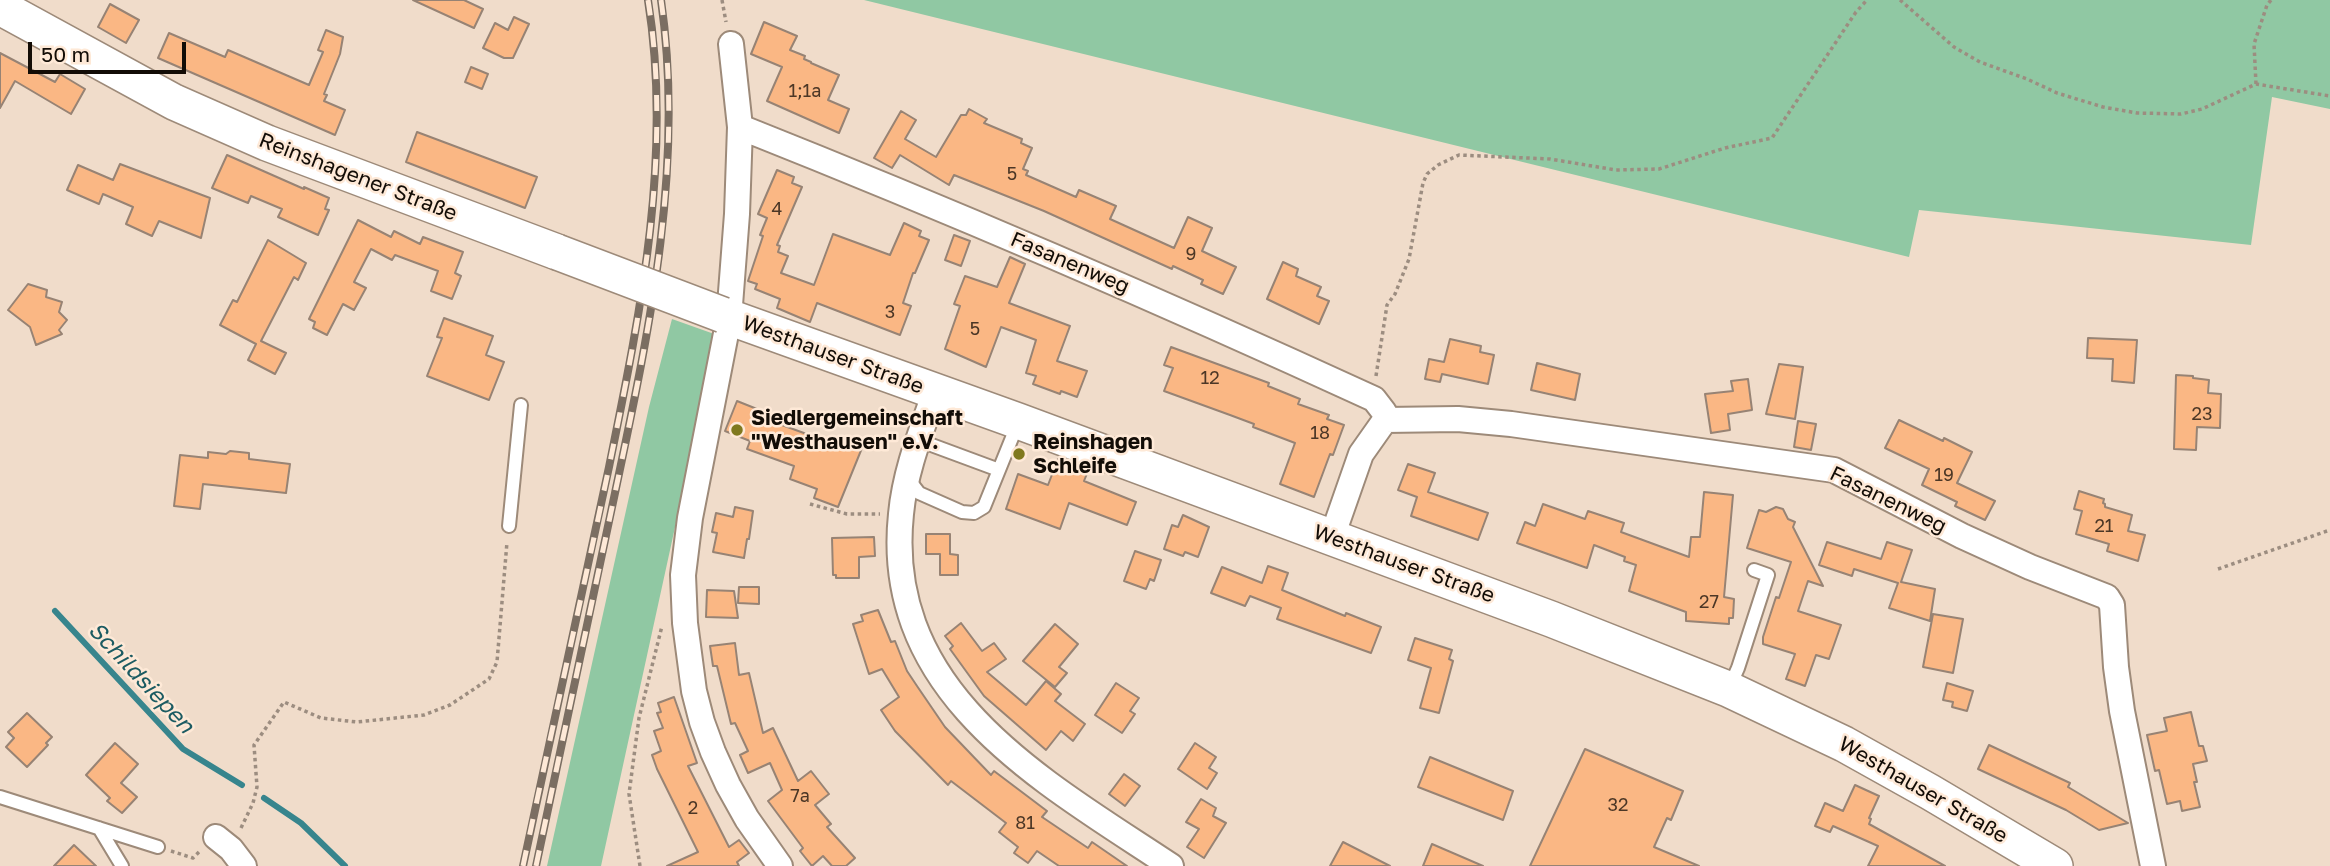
<!DOCTYPE html>
<html>
<head>
<meta charset="utf-8">
<style>
  body { margin:0 }
  #map { position:relative; width:2330px; height:866px; overflow:hidden; background:#f0dcca; font-family:"Golos Text",sans-serif }
  canvas { display:block }
  .scale { position:absolute; left:28px; top:42px; width:158px; height:32px; box-sizing:border-box; border:4px solid #120c06; border-top:0; padding-left:9px; font-size:21px; line-height:24px; white-space:nowrap; color:#120c06; -webkit-text-stroke:5px #fee9d7; paint-order:stroke }
</style>
</head>
<body>
<div id="map">
<canvas width="2330" height="866"></canvas>
<div class="scale">50 m</div>
</div>
<script>
const c = document.querySelector('canvas').getContext('2d');
c.lineJoin = 'round';
function paint(path, color) {
  c.fillStyle = color;
  c.fill(path, 'evenodd');
}
function stroke(path, color, width, dash) {
  c.strokeStyle = color;
  c.lineWidth = width;
  c.lineCap = dash ? 'butt' : 'round';
  c.setLineDash(dash || []);
  c.stroke(path);
}
function label(font, color, halo, rows, align = 'center') {
  c.font = font + ' "Golos Text",sans-serif';
  c.lineWidth = 5;
  c.setLineDash([]);
  c.textBaseline = 'middle';
  c.strokeStyle = halo;
  c.fillStyle = color;
  for (const [text, x, y, turn = 0] of rows) {
    c.save();
    c.translate(x, y);
    c.rotate((+turn || 0) * Math.PI / 180);
    c.textAlign = isNaN(turn) ? turn : align;
    if (halo) c.strokeText(text, 0, 0);
    c.fillText(text, 0, 0);
    c.restore();
  }
}
const green = new Path2D(`
  M864 0H2330V109L2272 97 2251 245 1919 210 1909 257Z
  M672 319 717 335 601 866H547L649 407Z`);
const stream = new Path2D(`
  M55 611 183 749 242 785
  M264 798 301 823 345 866`);
const building = new Path2D(`
  M413 0H464L483 9 474 28Z
  M110 4 139 20 126 43 98 27Z
  M514 17 529 24 513 58H504L483 48 495 23 508 30Z
  M764 22 797 36 790 50 805 56 804 59 811 62V63L839 75 828 100 849 109 839 133 767 101 782 67 751 54Z
  M326 30 343 37 340 54 324 94 327 95 324 101 345 110 335 135 158 58 169 33 225 57 228 50 309 85 323 52 318 50Z
  M0 53 55 82 60 74 85 89 71 114 15 81 0 108Z
  M471 67 488 74 482 89 465 82Z
  M969 109 987 119 984 123 1022 139 1021 143 1032 148 1023 169 1028 171 1026 175 1076 197 1079 190 1116 206 1110 219 1174 248 1188 217 1212 228 1202 251 1236 267 1223 294 1201 284 1203 280 1173 266 1172 269 1044 211 954 175 949 185 900 155 892 168 874 158 901 111 916 120 905 139 936 157 961 115H966Z
  M417 132 537 177 525 208 406 162Z
  M227 155 304 189V187L329 198 325 209 329 210 318 235 278 217 282 209 251 196 248 203 212 188Z
  M120 164 210 198 201 238 159 221 152 236 126 224 133 207 103 194 99 204 67 190 78 165 113 180Z
  M777 170 794 177 792 183 802 187 777 245 780 246 778 252 788 256 781 273 814 285 833 234 890 255 904 223 921 231 919 236 929 240 915 273H913L903 303 911 306 900 335 817 303 810 322 777 308 780 299 755 289 757 284 748 281 763 236 760 235 767 218 758 214Z
  M358 220 391 237 394 231 420 244 423 237 463 252 455 273 461 276 452 299 431 291 438 271 395 255 392 260 371 249 354 282 366 288 354 310 343 304 327 335 313 328 315 322 309 319Z
  M954 235 970 241 961 266 945 260Z
  M268 240 306 263 298 280 294 277 261 341 286 353 275 374 248 360 256 344 220 325 233 300 237 302Z
  M1010 257 1025 264 1009 303 1070 326 1057 361 1087 371 1077 397 1061 391 1060 394 1033 384 1036 376 1026 373 1036 340 1001 327 986 367 945 349 960 306 954 304 965 276 997 287Z
  M1283 262 1298 269 1296 276 1321 287 1317 296 1329 301 1319 324 1267 299Z
  M28 284 47 290 46 297 62 302 59 312 67 320 59 330 62 334 36 345 30 327 8 310Z
  M444 318 493 336 486 355 504 362 489 400 427 376 442 338 437 337Z
  M2088 338 2137 340 2134 383 2112 381 2113 359 2087 358Z
  M1450 339 1481 346 1480 352 1494 355 1488 384 1442 374 1440 382 1425 379 1429 359 1444 362Z
  M1171 347 1269 383 1268 386 1300 399 1298 404 1329 415 1327 419 1344 425 1333 455 1330 454 1314 497 1280 484 1295 443 1253 427 1254 424 1230 415 1164 391 1173 368 1164 365Z
  M1537 363 1580 374 1575 400 1531 390Z
  M1779 364 1803 367 1795 419 1766 414Z
  M2176 375 2193 376V378L2209 380 2208 393 2221 394 2220 428 2197 427 2196 450 2174 449Z
  M1748 379 1752 410 1728 414 1730 430 1711 433 1705 394 1733 391 1731 381Z
  M737 401 762 411 760 417 834 444 836 438 862 448 838 507 814 498 817 489 790 479 794 466 747 449 750 441 725 431Z
  M1899 420 1943 441 1944 438 1972 452 1957 483 1995 501 1985 520 1955 506 1957 502 1922 485 1929 469 1885 448Z
  M1798 421 1816 424 1811 450 1794 447Z
  M230 451 249 453V459L290 464 286 493 203 484 200 509 174 506 180 455 208 458V452L226 454Z
  M1058 459 1088 471 1084 481 1136 502 1127 525 1069 503 1060 529 1006 509 1018 474 1048 485Z
  M1408 464 1435 473 1428 492 1488 513 1478 540 1411 516 1417 497 1398 490Z
  M2079 491 2104 499 2103 503 2105 504V507L2132 515 2128 531 2145 535 2138 561 2107 551 2109 544 2076 534 2082 511 2074 509Z
  M1704 492 1733 495 1724 597 1734 599 1733 618H1729V624L1686 621V612L1629 591 1636 565 1624 561 1625 557 1594 545 1587 568 1517 543 1525 522 1535 526 1543 504 1585 519 1588 511 1624 523 1621 532 1689 557 1691 537H1700Z
  M735 507 753 511 749 539H747L744 558 713 552 717 533 712 532 716 513 733 517Z
  M1776 507 1783 509 1788 519 1795 522 1793 527 1823 586 1808 581 1798 611 1841 625 1829 659 1816 655 1805 686 1786 679 1795 654 1763 644V637L1776 597 1779 598 1791 562 1747 548 1759 510 1766 512Z
  M1183 515 1209 527 1198 557 1185 552 1183 556 1164 549 1172 525 1178 527Z
  M926 534H950V554L958 555V575H940V554H926Z
  M874 537 875 556 859 557V578H836V575H833L832 538Z
  M1827 542 1881 559 1887 542 1912 550 1901 582 1935 589 1930 621 1889 608 1898 583 1854 569 1852 576 1819 565Z
  M1135 551 1161 560 1154 581 1150 579 1146 589 1124 581Z
  M1268 566 1288 573 1282 590 1345 616 1346 613 1381 627 1371 653 1277 619 1281 608 1250 596 1245 606 1211 593 1222 567 1262 583Z
  M739 587H759V604L738 603Z
  M707 590 734 591 738 618 706 617Z
  M878 610 891 642 895 641 907 671 917 686 945 727 991 775 994 771 1047 811 1042 817 1088 848 1092 842 1127 866H1059L1037 851 1028 863 1014 853 1018 847 999 832 1006 823 951 781 948 785 895 731 881 710 899 697 882 669 869 674 853 624 863 621 861 615Z
  M1933 614 1963 619 1953 673 1923 667Z
  M961 623 982 651 994 643 1006 659 987 672 1026 705 1046 681 1061 694 1055 701 1085 724 1073 741 1061 731 1046 750 984 696 950 649 953 646 945 636Z
  M1055 624 1078 644 1059 667 1067 673 1055 687 1023 661Z
  M1415 638 1452 650 1449 659 1453 661 1439 713 1420 708 1431 668 1408 660Z
  M735 643 739 675 749 673 763 733 773 728 798 781 811 771 829 794 815 805 831 824 827 827 855 858 846 866H832L823 856 812 866 800 851 803 848 768 801 782 790 770 763 748 773 740 755 748 751 735 723 731 724 717 666H713L710 646Z
  M1116 683 1139 698 1130 711 1135 714 1122 733 1095 715Z
  M1947 683 1973 691 1967 711 1952 707 1953 702 1943 700Z
  M674 697 697 763 688 766 729 847 739 840 749 853 737 862 739 866H667L698 852 657 769 652 755 661 751 654 731 663 728 657 713 661 712 658 703Z
  M2191 712 2199 746H2203L2207 761 2193 764 2197 782H2194L2200 807 2182 811 2180 801 2167 804 2159 770 2155 771 2147 735 2167 731 2164 718Z
  M27 713 52 737 46 743 48 745 27 767 6 747 14 738 8 732Z
  M115 743 138 764 121 783 137 797 122 813 107 801 110 798 86 775Z
  M1195 743 1216 757 1209 768 1217 773 1207 789 1178 769Z
  M1989 745 2070 783 2068 787 2128 823 2099 830 2066 810 1978 769Z
  M1585 749 1683 791 1671 820 1667 818 1654 847 1699 866H1530Z
  M1430 757 1513 791 1503 820 1418 787Z
  M1124 774 1140 786 1125 806 1109 794Z
  M1855 785 1879 796 1869 818 1871 819 1869 824 1945 866H1868L1878 846 1833 826 1830 832 1815 826 1825 803 1843 811Z
  M1201 799 1216 808 1213 816 1226 823 1204 858 1187 847 1199 829 1186 822Z
  M1343 842 1390 866H1330Z
  M1432 844 1483 866H1423Z
  M74 845 96 866H54Z`);
const path = new Path2D(`
  M722 0 726 22
  M1900 0 1954 47 1980 62 2027 79 2057 93 2103 107 2137 113 2181 114 2202 109 2256 84 2330 96
  M2256 84 2254 44 2267 5 2271 0
  M1376 376 1387 305 1395 294 1409 259 1423 183 1427 174 1438 165 1459 155 1550 159 1616 170 1659 169 1725 148 1772 138 1856 12 1867 0
  M810 504 847 514H880
  M2218 569 2330 530
  M241 828 253 803 257 787 254 745 284 702 321 718 357 722 424 715 450 705 489 679 497 662 507 542
  M171 851 193 858 201 850
  M640 866 629 794 639 718 662 626`);
const service = new Path2D(`
  M918 440 999 470
  M909 480 919 493 962 512 974 513 984 507 1018 423
  M509 526 521 405
  M1730 686 1738 668 1768 575 1754 570
  M0 797 158 847
  M99 828 122 866`);
const minor = new Path2D(`
  M731 44 740 127 737 214 729 318 690 518 683 575 685 623 694 691 702 722 713 752 728 785 747 819 780 866
  M740 127C954 212 1165 303 1374 399L1384 412 1385 420
  M935 392C921 432 905 471 901 514 882 694 1043 781 1171 866
  M1332 537 1361 454 1385 420 1458 419 1511 424 1834 470 1962 536 2030 567 2107 597 2112 605 2116 667 2122 711 2153 866
  M216 837 231 849 244 866`);
const secondary = new Path2D(`
  M0 7 174 102 267 143 557 252
  M723 315 1018 421 1551 619 1728 689 1844 744 1930 792 2055 866`);
const rail = new Path2D(`
  M523 866C551 733 581 600 609 467 640 314 673 157 648 0
  M536 866C562 742 589 617 615 493 649 331 685 166 661 0`);
const secondaryBridge = new Path2D(`
  M557 252 723 315`);
const markers = [
  [737,430,7,"#80791e"],
  [1019,454,7,"#80791e"]
];
const numberNames = [
  ["1;1a",805,91],
  ["5",1012,174],
  ["4",777,209],
  ["9",1191,254],
  ["3",890,312],
  ["5",975,329],
  ["12",1210,378],
  ["23",2202,414],
  ["18",1320,433],
  ["19",1944,475],
  ["21",2104,526],
  ["27",1709,602],
  ["7a",800,796],
  ["32",1618,805],
  ["2",693,808],
  ["81",1025,823]
];
const streetNames = [
  ["Reinshagener Straße",358,177,21],
  ["Fasanenweg",1070,263,23],
  ["Westhauser Straße",833,355,20],
  ["Fasanenweg",1888,500,26],
  ["Westhauser Straße",1404,564,20],
  ["Westhauser Straße",1923,790,30]
];
const poiNames = [
  ["Siedlergemeinschaft",751,418],
  ["\"Westhausen\" e.V.",751,442],
  ["Reinshagen",1033,442],
  ["Schleife",1033,466]
];
const waterNames = [
  ["Schildsiepen",141,678,47]
];
paint(green, '#90c8a3');
stroke(stream, '#37858d', 6);
paint(building, '#fab784');
stroke(building, '#978374', 2);
stroke(service, '#9d8a79', 16);
stroke(minor, '#9d8a79', 28);
stroke(secondary, '#9d8a79', 38);
stroke(path, '#9c8d80', 3.5, [3.5, 3.5]);
stroke(service, '#fff', 12);
stroke(minor, '#fff', 24);
stroke(secondary, '#fff', 35);
stroke(rail, '#7b6e62', 8);
stroke(rail, '#fee9d7', 5, [16]);
stroke(secondaryBridge, '#9d8a79', 38, []);
stroke(secondaryBridge, '#fff', 35);
for (const [x, y, r, color] of markers) {
  const dot = new Path2D();
  dot.arc(x, y, r, 0, 2 * Math.PI);
  c.fillStyle = color;
  c.fill(dot);
  stroke(dot, '#fee9d7', 2.5);
}
label('18px', '#4c3726', null, numberNames);
label('21px', '#120c06', '#fee9d7', streetNames);
label('bold 21px', '#120c06', '#fee9d7', poiNames, 'left');
label('italic 23px', '#1c5b62', '#fee9d7', waterNames);
</script>
</body>
</html>
